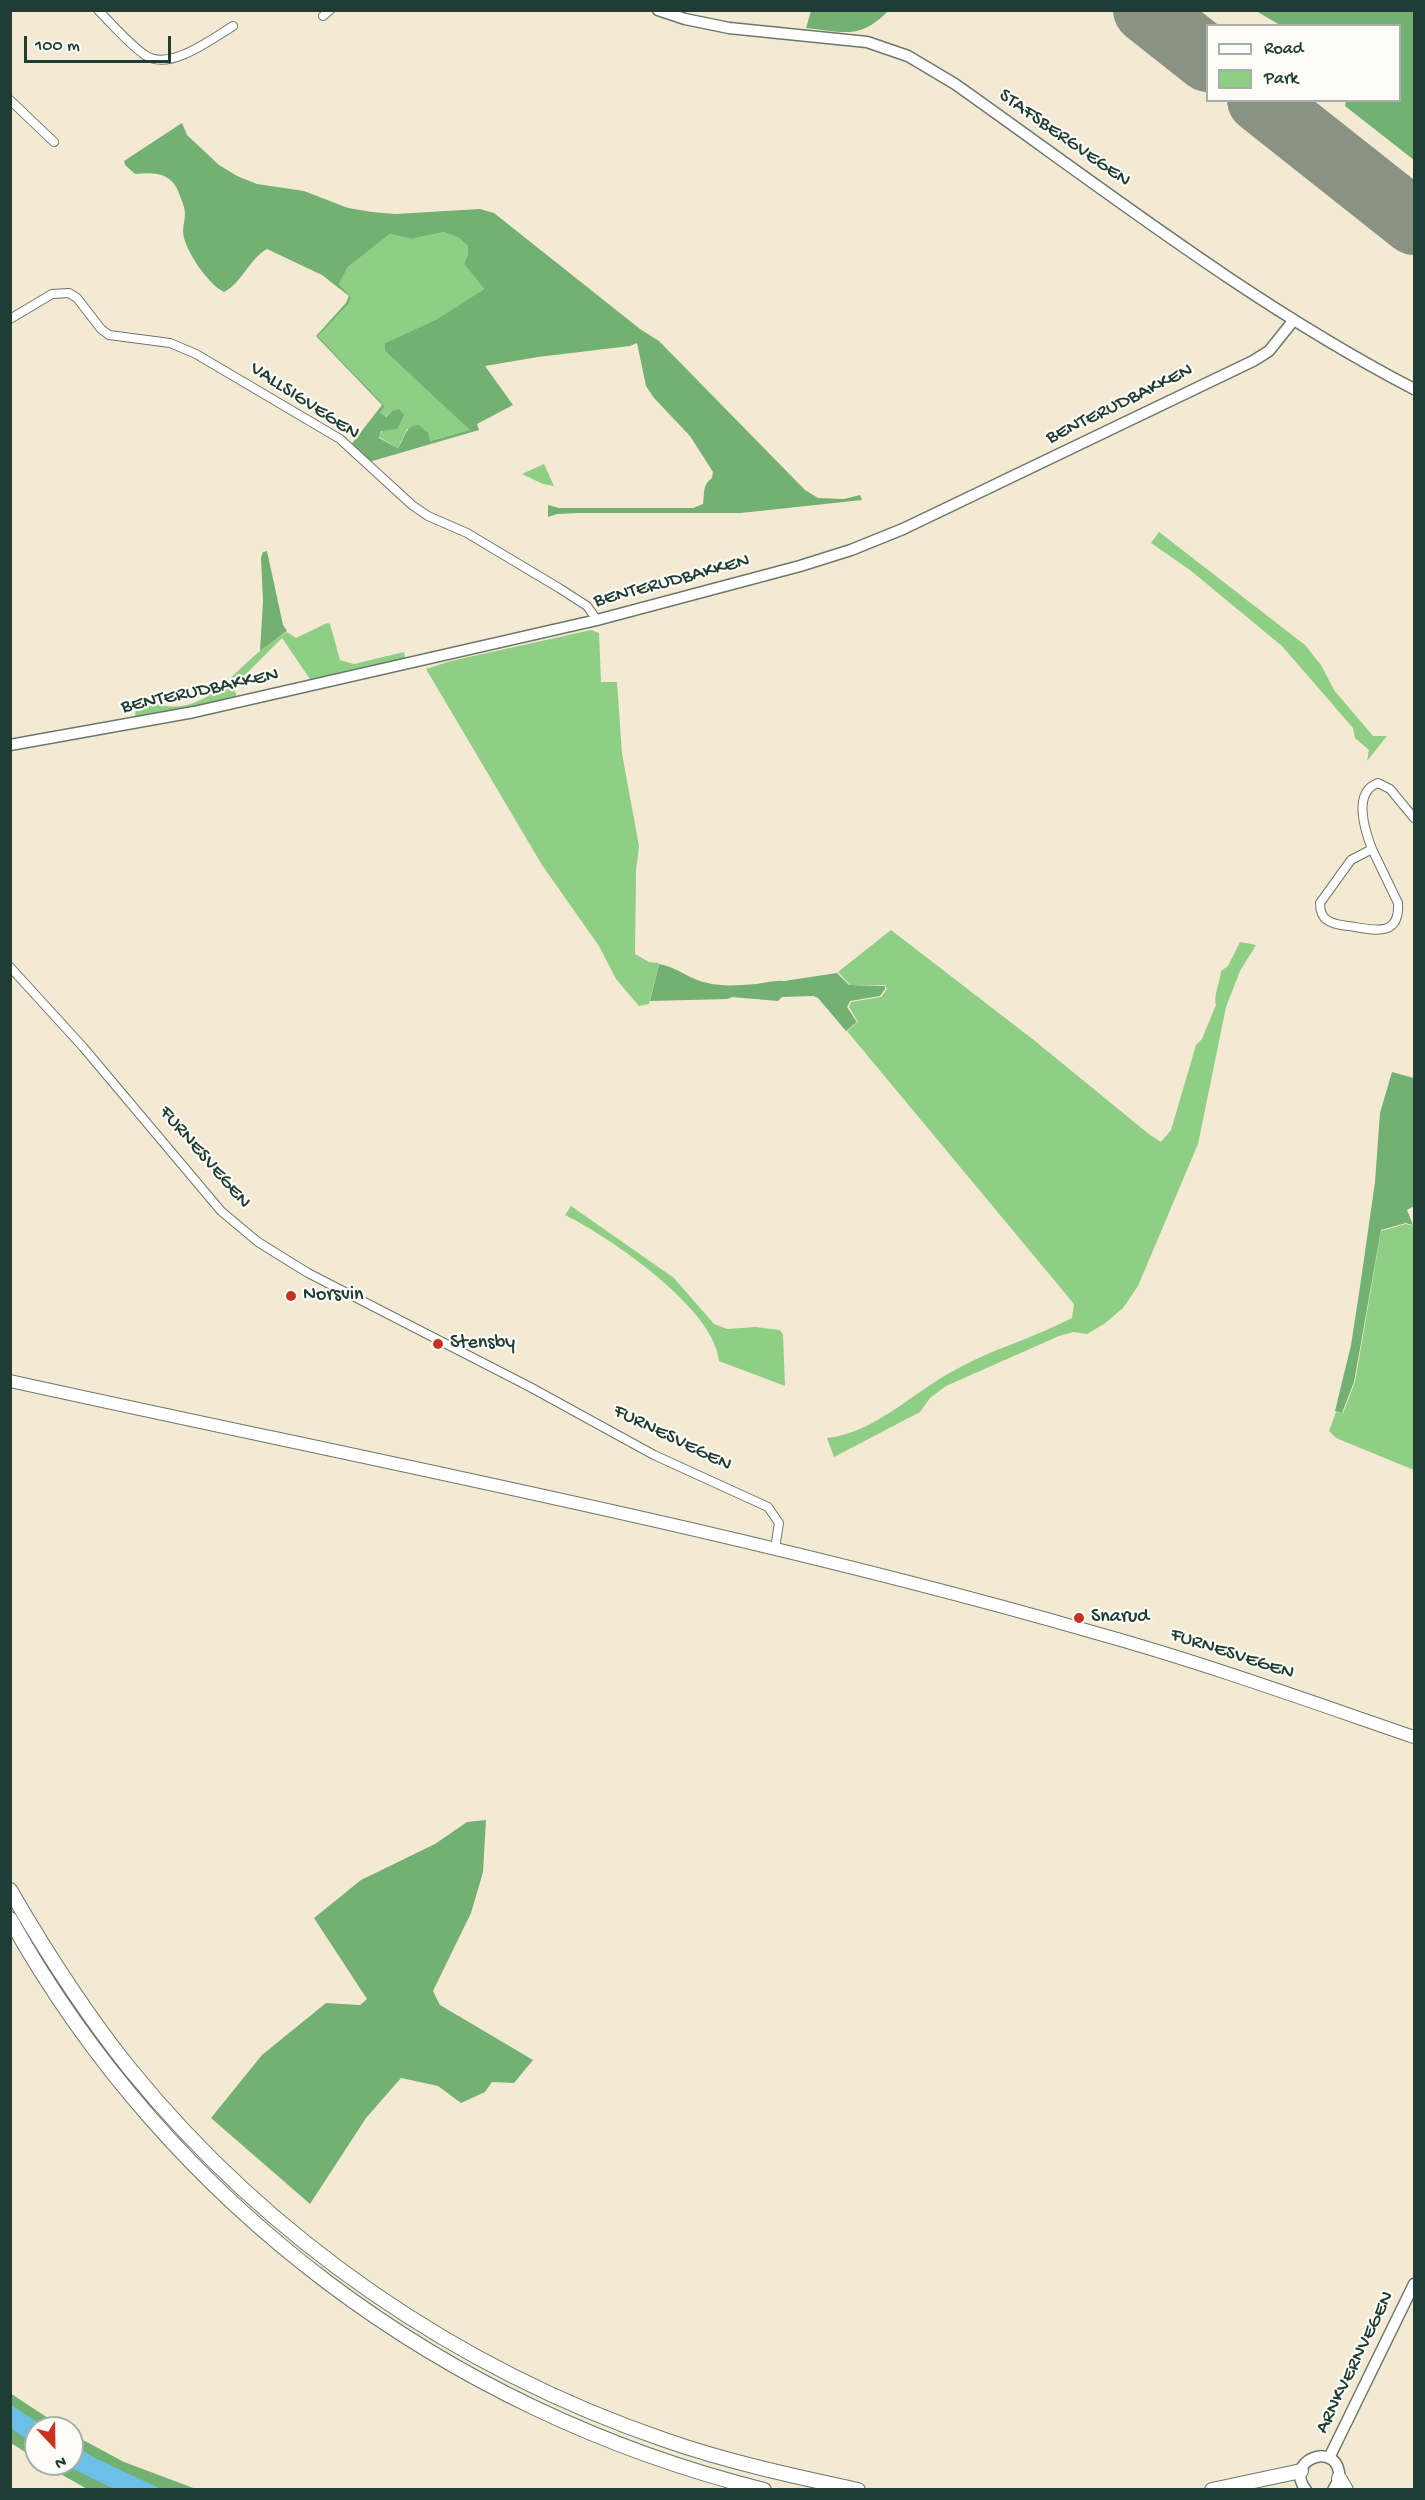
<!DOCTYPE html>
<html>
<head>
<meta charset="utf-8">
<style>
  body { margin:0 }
  #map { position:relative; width:1425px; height:2500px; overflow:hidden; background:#f4e9d2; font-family:"Gochi Hand",sans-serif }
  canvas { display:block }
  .frame { position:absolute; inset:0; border:12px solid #1f3d34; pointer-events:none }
  .legend { position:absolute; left:1206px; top:24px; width:195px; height:78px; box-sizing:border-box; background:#fdfcf7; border:2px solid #a4b0a9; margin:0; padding:8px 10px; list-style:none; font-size:18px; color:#1f3d34 }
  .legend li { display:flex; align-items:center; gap:12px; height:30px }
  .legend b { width:30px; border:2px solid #a4b0a9 }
  .north { position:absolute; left:24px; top:2416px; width:60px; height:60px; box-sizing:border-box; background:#fdfcf7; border:2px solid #a4b0a9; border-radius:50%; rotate:158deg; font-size:16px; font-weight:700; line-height:24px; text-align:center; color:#1f3d34 }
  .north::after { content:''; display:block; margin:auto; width:21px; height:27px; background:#c8321e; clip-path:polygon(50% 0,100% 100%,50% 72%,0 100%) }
  .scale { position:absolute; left:24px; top:36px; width:147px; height:27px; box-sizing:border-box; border:3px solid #1f3d34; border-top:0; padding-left:8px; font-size:18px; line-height:21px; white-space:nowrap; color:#1f3d34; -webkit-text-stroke:4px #fdfcf7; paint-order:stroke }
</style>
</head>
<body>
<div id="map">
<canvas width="1425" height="2500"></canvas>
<div class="frame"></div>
<ul class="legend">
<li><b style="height:8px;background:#fff"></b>Road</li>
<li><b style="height:16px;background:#8ece85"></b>Park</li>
</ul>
<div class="north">N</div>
<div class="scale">100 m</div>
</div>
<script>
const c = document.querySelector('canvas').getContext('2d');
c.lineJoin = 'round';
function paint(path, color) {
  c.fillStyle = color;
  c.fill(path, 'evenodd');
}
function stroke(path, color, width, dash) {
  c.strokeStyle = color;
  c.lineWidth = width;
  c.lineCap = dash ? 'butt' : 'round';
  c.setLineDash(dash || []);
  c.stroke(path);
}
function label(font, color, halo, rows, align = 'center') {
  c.font = font + ' "Gochi Hand",sans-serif';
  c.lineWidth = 4.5;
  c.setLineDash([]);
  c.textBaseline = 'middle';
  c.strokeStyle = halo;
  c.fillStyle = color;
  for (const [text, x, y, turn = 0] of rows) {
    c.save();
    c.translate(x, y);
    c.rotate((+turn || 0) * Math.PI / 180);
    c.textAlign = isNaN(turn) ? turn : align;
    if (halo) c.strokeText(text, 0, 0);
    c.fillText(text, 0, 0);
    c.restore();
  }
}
const green = new Path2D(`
  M444 232 459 238 468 246V254L464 264 484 289 437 319 385 343V351L471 430 429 441 407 429 398 448 379 437 392 411 385 417 380 413 385 406 318 336 351 297 339 284 348 267 390 234 411 239Z
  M544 464 554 486 543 484 522 474Z
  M1159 532 1305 645 1321 665 1334 690 1373 736H1387L1367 761 1369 750 1355 738 1353 728 1282 646 1190 570 1151 543Z
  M327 623 330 624 340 660 354 664 404 652 405 658 312 682 282 638 233 687 238 699 134 719 139 699C199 723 219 685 260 651 269 644 278 638 287 632L296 638Z
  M591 630 599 633 601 682H617L622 754 639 846 636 870 635 954 649 962 659 963 649 1004 639 1006 616 979 599 946 542 865 426 669 451 661Z
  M891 930 1035 1041 1150 1135 1161 1142 1171 1130 1196 1045 1202 1039 1216 1005C1213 996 1220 982 1221 971L1228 966 1240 942 1256 945 1240 971 1226 1007 1198 1144 1138 1286 1123 1308 1104 1324 1087 1334 1073 1332 1059 1336 946 1386 930 1398 920 1412 834 1457 827 1438C875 1433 913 1392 955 1370 992 1349 1034 1338 1072 1318L1074 1304 847 1031 858 1022 849 1007 851 1002 881 997 887 989 885 985H850L838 972Z
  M571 1206 674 1278 714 1324 727 1329 755 1327 780 1330 783 1335 785 1386 719 1361C715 1309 610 1237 565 1215Z
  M1406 1224 1414 1226V1470L1336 1438 1329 1431 1336 1412 1343 1413 1355 1382 1381 1231Z`);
const forest = new Path2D(`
  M811 11V10L888 11C860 40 844 32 806 28Z
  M1256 11H1414V160L1345 106 1346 101 1400 100V26L1280 25Z
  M182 123 187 135 219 165 237 176 257 184 304 191 348 208 372 212 395 214 480 209 494 213 640 329 659 341 805 490 818 498 844 499 860 495 862 500 741 513H578L557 514 548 517V505L559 508H693L703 504C705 492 702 486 712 478L713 472 690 436 654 398 646 386 637 343 630 346 538 357 485 366 513 405 477 424 479 430 369 462 350 446 382 405 316 336 346 303 349 296 322 275 267 249C249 259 242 283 224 292 209 285 184 250 183 232 183 226 185 220 185 214 185 208 182 201 180 196 173 173 156 172 135 174L125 165 124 161ZM444 232 459 238 468 246V254L464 264 484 289 437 319 385 343V351L470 430 430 441 428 433 419 425C405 425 405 438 398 448L379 438 381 431 397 429 404 415 399 409 392 411 386 417 380 413 385 406 318 336 348 304 351 297 339 284 348 267 390 234 411 239Z
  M267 551 283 625 287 631 260 651 263 601 261 558 263 552Z
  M659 964C677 967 690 980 708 983 723 987 740 985 756 984 766 983 774 980 784 981L837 973 849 985 885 986V989L880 996 850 1001 847 1007 857 1022 846 1031 818 998 813 996 782 997 778 1001 732 997 728 999 650 1001Z
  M1392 1072 1414 1078V1206L1407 1210 1413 1225 1406 1223 1381 1230 1354 1382 1342 1413 1335 1411 1351 1345 1361 1280 1375 1182 1380 1113Z
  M486 1820 483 1872 471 1913 433 1991 440 2005 533 2060 514 2083 492 2082 485 2092 461 2103 438 2086 401 2078 366 2118 310 2204 211 2118 262 2055 326 2003 360 2005 367 1999 314 1918 361 1880 435 1844 467 1822Z
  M10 2393 63 2428H36V2459L11 2443Z
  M72 2434 124 2462 196 2489H87L43 2464H72Z`);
const water = new Path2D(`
  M11 2405 46 2428H36V2446L11 2428Z
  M72 2444 95 2458 161 2489H114L63 2464H72Z`);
const taxiway = new Path2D(`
  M1150 10 1151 14`);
const runway = new Path2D(`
  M1146 10 1208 59
  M1260 100 1414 222`);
const street = new Path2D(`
  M98 10C113 25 128 43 145 55 169 72 212 39 233 26
  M323 16 330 10
  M10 100 54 142
  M10 319 52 294 69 293 77 298 101 329 109 335 170 343 196 354 340 439 412 505 428 516 467 533 559 588 587 606 597 620
  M1372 849 1398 903C1400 935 1378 931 1355 927 1346 925 1335 926 1327 920 1321 916 1320 910 1320 903L1351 860Z
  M1372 849C1365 831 1352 792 1378 783L1390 789 1414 818
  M10 967 83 1047 221 1211 258 1242 308 1273 530 1387 654 1455 768 1507 779 1523 775 1548`);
const secondary = new Path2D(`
  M658 10 685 19 729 28 867 42 908 56 955 84C1105 190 1251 304 1414 389
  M10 745 194 712 597 620 800 566 851 550 903 529 1253 361 1269 351 1293 321
  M1329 2458 1414 2284
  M1306 2490C1283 2461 1334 2441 1339 2472 1340 2479 1337 2484 1333 2490`);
const primary = new Path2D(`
  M10 1381C373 1461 739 1530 1096 1633 1204 1663 1309 1701 1414 1737`);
const highway = new Path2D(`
  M10 1890C46 1952 85 2013 130 2069 269 2240 457 2369 665 2440 728 2462 793 2476 858 2490
  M10 1919C170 2206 446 2411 764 2490
  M1339 2478 1346 2490
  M1212 2490 1301 2471`);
const markers = [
  [291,1296,6,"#c8321e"],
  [438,1344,6,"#c8321e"],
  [1079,1618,6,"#c8321e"]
];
const streetNames = [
  ["STAFSBERGVEGEN",1064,139,35],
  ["VALLSIGVEGEN",304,402,33],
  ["BENTERUDBAKKEN",1120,405,-26],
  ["BENTERUDBAKKEN",672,582,-15],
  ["BENTERUDBAKKEN",200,692,-12],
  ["FURNESVEGEN",204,1158,49],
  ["FURNESVEGEN",672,1439,26],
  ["FURNESVEGEN",1232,1655,18],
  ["ARNKVERNVEGEN",1356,2363,-64]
];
const poiNames = [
  ["Norsvin",303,1296],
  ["Stensby",450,1344],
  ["Snarud",1091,1618]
];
paint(green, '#8ece85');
paint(forest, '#72b172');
paint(water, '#6ac0e7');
stroke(taxiway, '#8a9383', 27);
stroke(runway, '#8a9383', 66);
stroke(street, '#6a796b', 10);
stroke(secondary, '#6a796b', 13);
stroke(primary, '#6a796b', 14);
stroke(highway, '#6a796b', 16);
stroke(street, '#fff', 8);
stroke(secondary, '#fff', 10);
stroke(primary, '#fff', 12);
stroke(highway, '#fff', 14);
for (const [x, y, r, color] of markers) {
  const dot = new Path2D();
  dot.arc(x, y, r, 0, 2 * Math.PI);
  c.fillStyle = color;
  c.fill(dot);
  stroke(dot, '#fdfcf7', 2);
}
label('20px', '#1f3d34', '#fdfcf7', streetNames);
label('20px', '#1f3d34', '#fdfcf7', poiNames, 'left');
</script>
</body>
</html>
